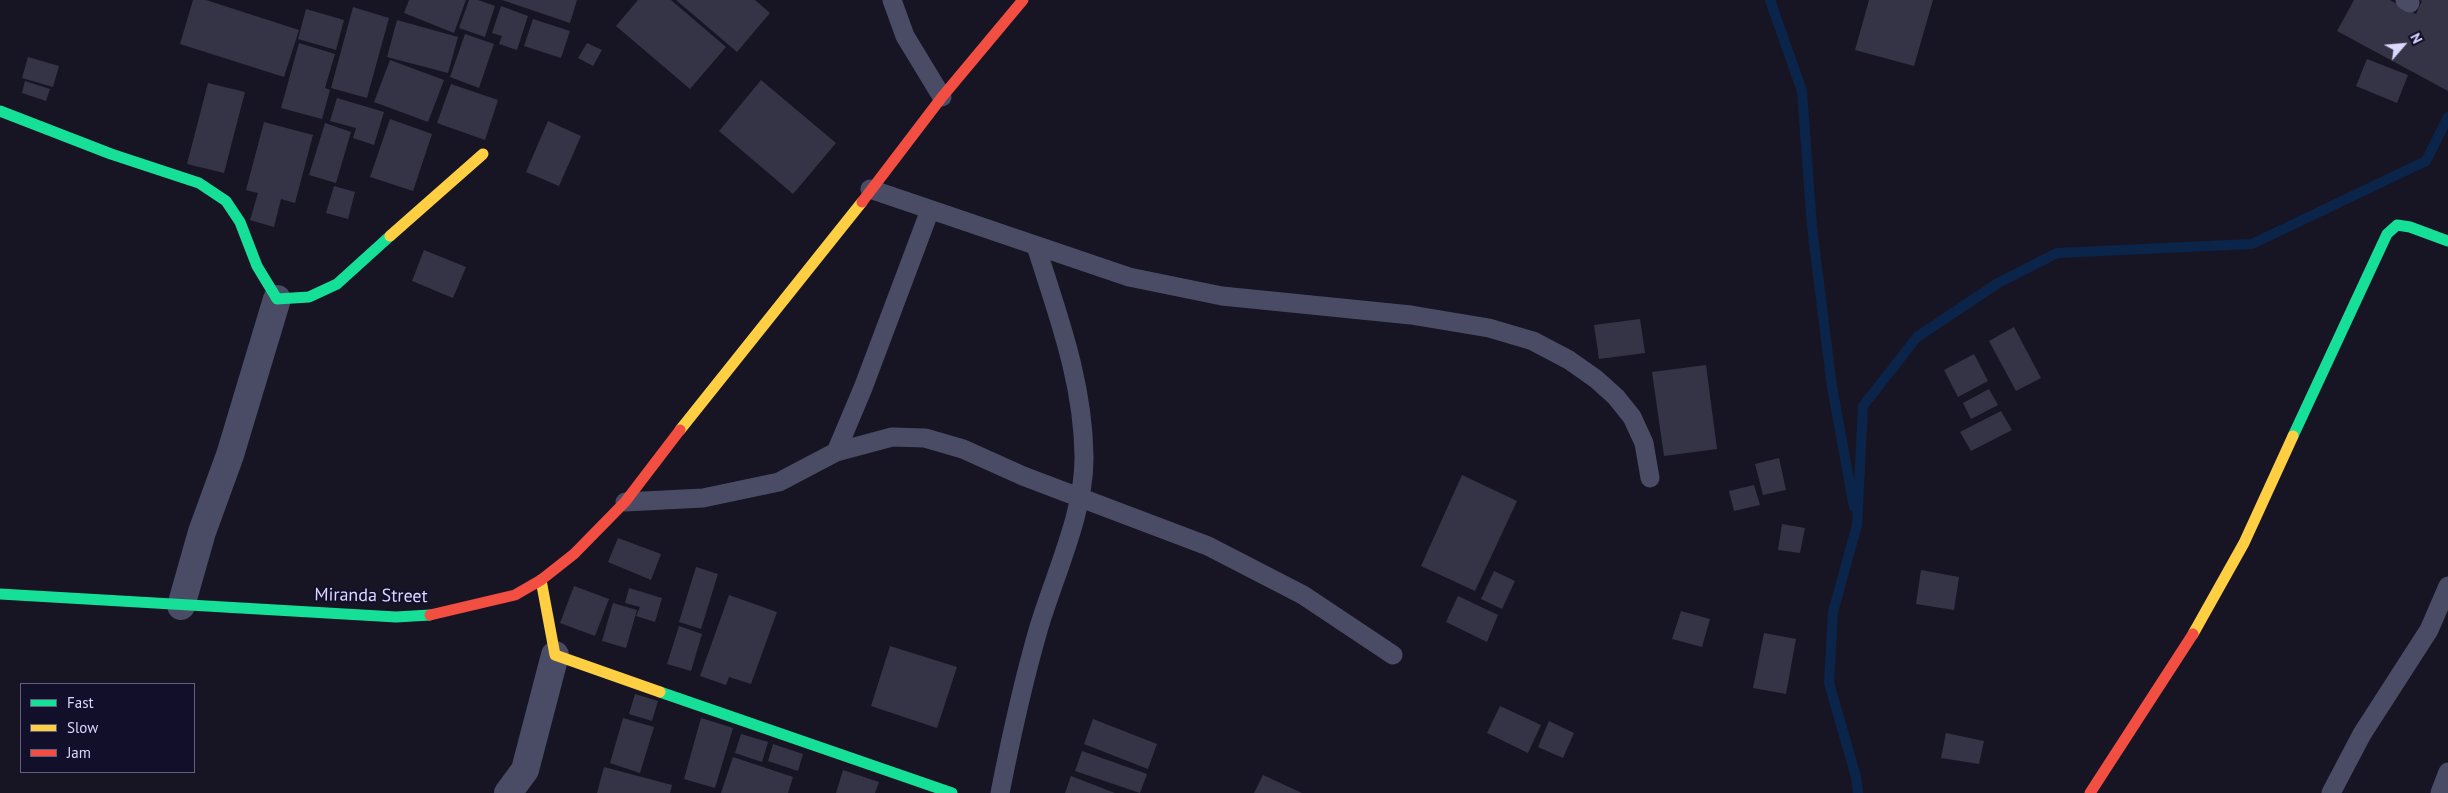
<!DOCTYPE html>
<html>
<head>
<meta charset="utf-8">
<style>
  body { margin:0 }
  #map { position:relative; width:2448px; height:793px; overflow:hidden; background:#171524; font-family:"PT Sans",sans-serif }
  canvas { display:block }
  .legend { position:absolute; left:20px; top:683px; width:175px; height:90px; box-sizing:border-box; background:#120f2a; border:1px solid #625f7f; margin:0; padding:6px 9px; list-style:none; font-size:15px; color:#dbd8ff }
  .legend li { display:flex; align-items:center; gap:10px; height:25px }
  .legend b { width:25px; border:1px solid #625f7f }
  .north { position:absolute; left:2378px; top:20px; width:50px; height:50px; -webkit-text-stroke:4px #120f2a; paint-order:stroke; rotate:63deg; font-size:14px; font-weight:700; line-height:20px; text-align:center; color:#dbd8ff }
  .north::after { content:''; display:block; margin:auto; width:18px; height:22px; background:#dbd8ff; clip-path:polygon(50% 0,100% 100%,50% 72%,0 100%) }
</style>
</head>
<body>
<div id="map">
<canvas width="2448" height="793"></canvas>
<ul class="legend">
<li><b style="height:6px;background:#16e098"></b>Fast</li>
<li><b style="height:6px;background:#ffcf43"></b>Slow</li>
<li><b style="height:6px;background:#f24e42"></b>Jam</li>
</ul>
<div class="north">N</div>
</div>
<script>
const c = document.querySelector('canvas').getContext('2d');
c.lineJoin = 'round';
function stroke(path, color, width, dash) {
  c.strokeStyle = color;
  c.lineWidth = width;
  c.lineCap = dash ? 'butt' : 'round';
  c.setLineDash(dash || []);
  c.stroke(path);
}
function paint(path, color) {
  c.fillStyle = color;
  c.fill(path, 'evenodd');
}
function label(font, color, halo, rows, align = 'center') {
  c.font = font + ' "PT Sans",sans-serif';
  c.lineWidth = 4;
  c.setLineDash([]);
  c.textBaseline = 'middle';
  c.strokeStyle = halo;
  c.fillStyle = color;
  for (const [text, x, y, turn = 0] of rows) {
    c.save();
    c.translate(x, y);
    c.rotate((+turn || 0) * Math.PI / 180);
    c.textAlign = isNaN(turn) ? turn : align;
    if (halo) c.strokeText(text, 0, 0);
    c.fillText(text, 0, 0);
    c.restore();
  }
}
const stream = new Path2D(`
  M1770 0 1802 91 1812 227 1832 387 1854 507
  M1858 793 1856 777 1829 683 1833 612 1857 525 1863 406 1917 337 1998 283 2057 253 2252 244 2426 161 2448 117`);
const building = new Path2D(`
  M193 0H206L299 30 284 77 180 44Z
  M409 0H466L454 33 404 13Z
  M469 0H478L495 6 485 37 459 28Z
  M502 0H577L570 23Z
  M638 0H671L726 47 690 89 616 26Z
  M676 0H755L770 13 737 52Z
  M1869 0H1933L1914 66 1855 50Z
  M2354 0H2390L2416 14 2422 1 2420 0H2448V91L2337 31Z
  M501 6 528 16 517 50 499 44 502 36 492 33Z
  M353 7 389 18 367 98 331 88Z
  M306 9 344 20 336 50 298 39Z
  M533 19 570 31 561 58 524 46Z
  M397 20 458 37 448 73 387 57Z
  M465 34 494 44 479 88 450 77Z
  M299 43 335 54 325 88 330 90 322 119 281 108Z
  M587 43 602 50 593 66 578 58Z
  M28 57 59 66 53 87 22 78Z
  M2367 59 2408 75 2397 103 2356 86Z
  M390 60 444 80 428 122 374 102Z
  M761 80 836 143 793 194 719 131Z
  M25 81 50 89 46 101 22 93Z
  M208 83 245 92 224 173 187 164Z
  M451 84 498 100 485 140 437 123Z
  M337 98 384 112 374 145 353 138 356 128 330 121Z
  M390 119 432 134 413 191 370 177Z
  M548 121 581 136 559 186 526 172Z
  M264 122 313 135 295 203 281 199 274 227 250 220 258 193 246 190Z
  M325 123 351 132 336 183 309 175Z
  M334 186 355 192 348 219 326 213Z
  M424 250 466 267 453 298 412 281Z
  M1640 319 1645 353 1599 359 1594 325Z
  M2014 327 2041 378 2016 391 1989 341Z
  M1974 354 1988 381 1958 397 1944 370Z
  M1706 365 1717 449 1664 456 1652 372Z
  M1989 389 1998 405 1971 419 1963 403Z
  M2001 411 2012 430 1971 451 1960 432Z
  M1779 458 1786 490 1763 495 1755 464Z
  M1462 475 1517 501 1475 591 1421 566Z
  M1754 485 1760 505 1734 511 1729 491Z
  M1782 524 1805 528 1800 553 1778 550Z
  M618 538 661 554 651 580 608 562Z
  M696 567 718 574 701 629 679 622Z
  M1921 570 1959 577 1954 610 1916 604Z
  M1494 571 1515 581 1502 609 1481 599Z
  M574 586 609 599 595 636 560 623Z
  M629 588 662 598 655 622 636 616 640 607 625 603Z
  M729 595 777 612 751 684 729 677 726 685 700 676Z
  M1458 596 1498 615 1487 642 1446 622Z
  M613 603 637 610 626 648 602 641Z
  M1681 611 1710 619 1702 647 1672 639Z
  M679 626 702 634 691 671 667 664Z
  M1764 633 1796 639 1786 694 1753 688Z
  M890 646 957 667 937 728 871 706Z
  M635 694 658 701 652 721 629 714Z
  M1500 706 1541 725 1528 753 1487 733Z
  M623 718 654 727 640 773 610 763Z
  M701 718 733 728 715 788 684 779Z
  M1093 719 1157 744 1148 769 1084 744Z
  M1549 721 1574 733 1563 758 1538 747Z
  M1946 733 1984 741 1979 764 1941 758Z
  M741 734 768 742 762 762 735 753Z
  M773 744 803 754 798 771 768 761Z
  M1082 751 1147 774 1140 793 1075 771Z
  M733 757 793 777 788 793H721Z
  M604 767 672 785 670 793H597Z
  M843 770 879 782 875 793H836Z
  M1263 775 1302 793H1254Z
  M1071 776 1115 793H1065Z`);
const lane = new Path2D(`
  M892 0 905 36 942 97
  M2405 0 2410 3
  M870 189 1129 277 1222 296 1411 315 1489 328 1533 341 1569 360 1596 379 1616 397 1632 417 1644 443 1650 478
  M836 452 863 388 930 210
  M625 502 703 498 779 482 836 452 892 437 925 438 963 449 1023 476 1208 546 1303 595 1393 655
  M1000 793C1011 737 1023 682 1039 627 1055 574 1085 511 1084 456 1083 381 1058 316 1036 246
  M2331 793 2362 734 2429 630 2448 586
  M2440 793 2448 772`);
const street = new Path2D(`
  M181 606 202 532 230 455 277 299
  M508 793 525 770 555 655`);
const fast = new Path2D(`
  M0 111 111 154 199 183 226 201 240 222 257 266 277 299 309 297 337 284 390 236
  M2293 436 2387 234 2397 225 2410 227 2448 241
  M0 594 396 617 430 615
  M660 692 952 793`);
const slow = new Path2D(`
  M390 236 483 154
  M680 430 862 202
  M541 580 555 655 660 692
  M2193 634 2244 543 2293 436`);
const jam = new Path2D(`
  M862 202 942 97 1023 0
  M430 615 515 595 541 580 574 554 625 502 680 430
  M2090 793 2193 634`);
const streetNames = [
  ["Miranda Street",371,596,1]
];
stroke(stream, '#0b254a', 10);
paint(building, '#353346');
stroke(lane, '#4a4b65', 19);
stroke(street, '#4a4b65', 28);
stroke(fast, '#16e098', 11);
stroke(slow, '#ffcf43', 11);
stroke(jam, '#f24e42', 11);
label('18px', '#dbd8ff', '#120f2a', streetNames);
</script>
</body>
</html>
